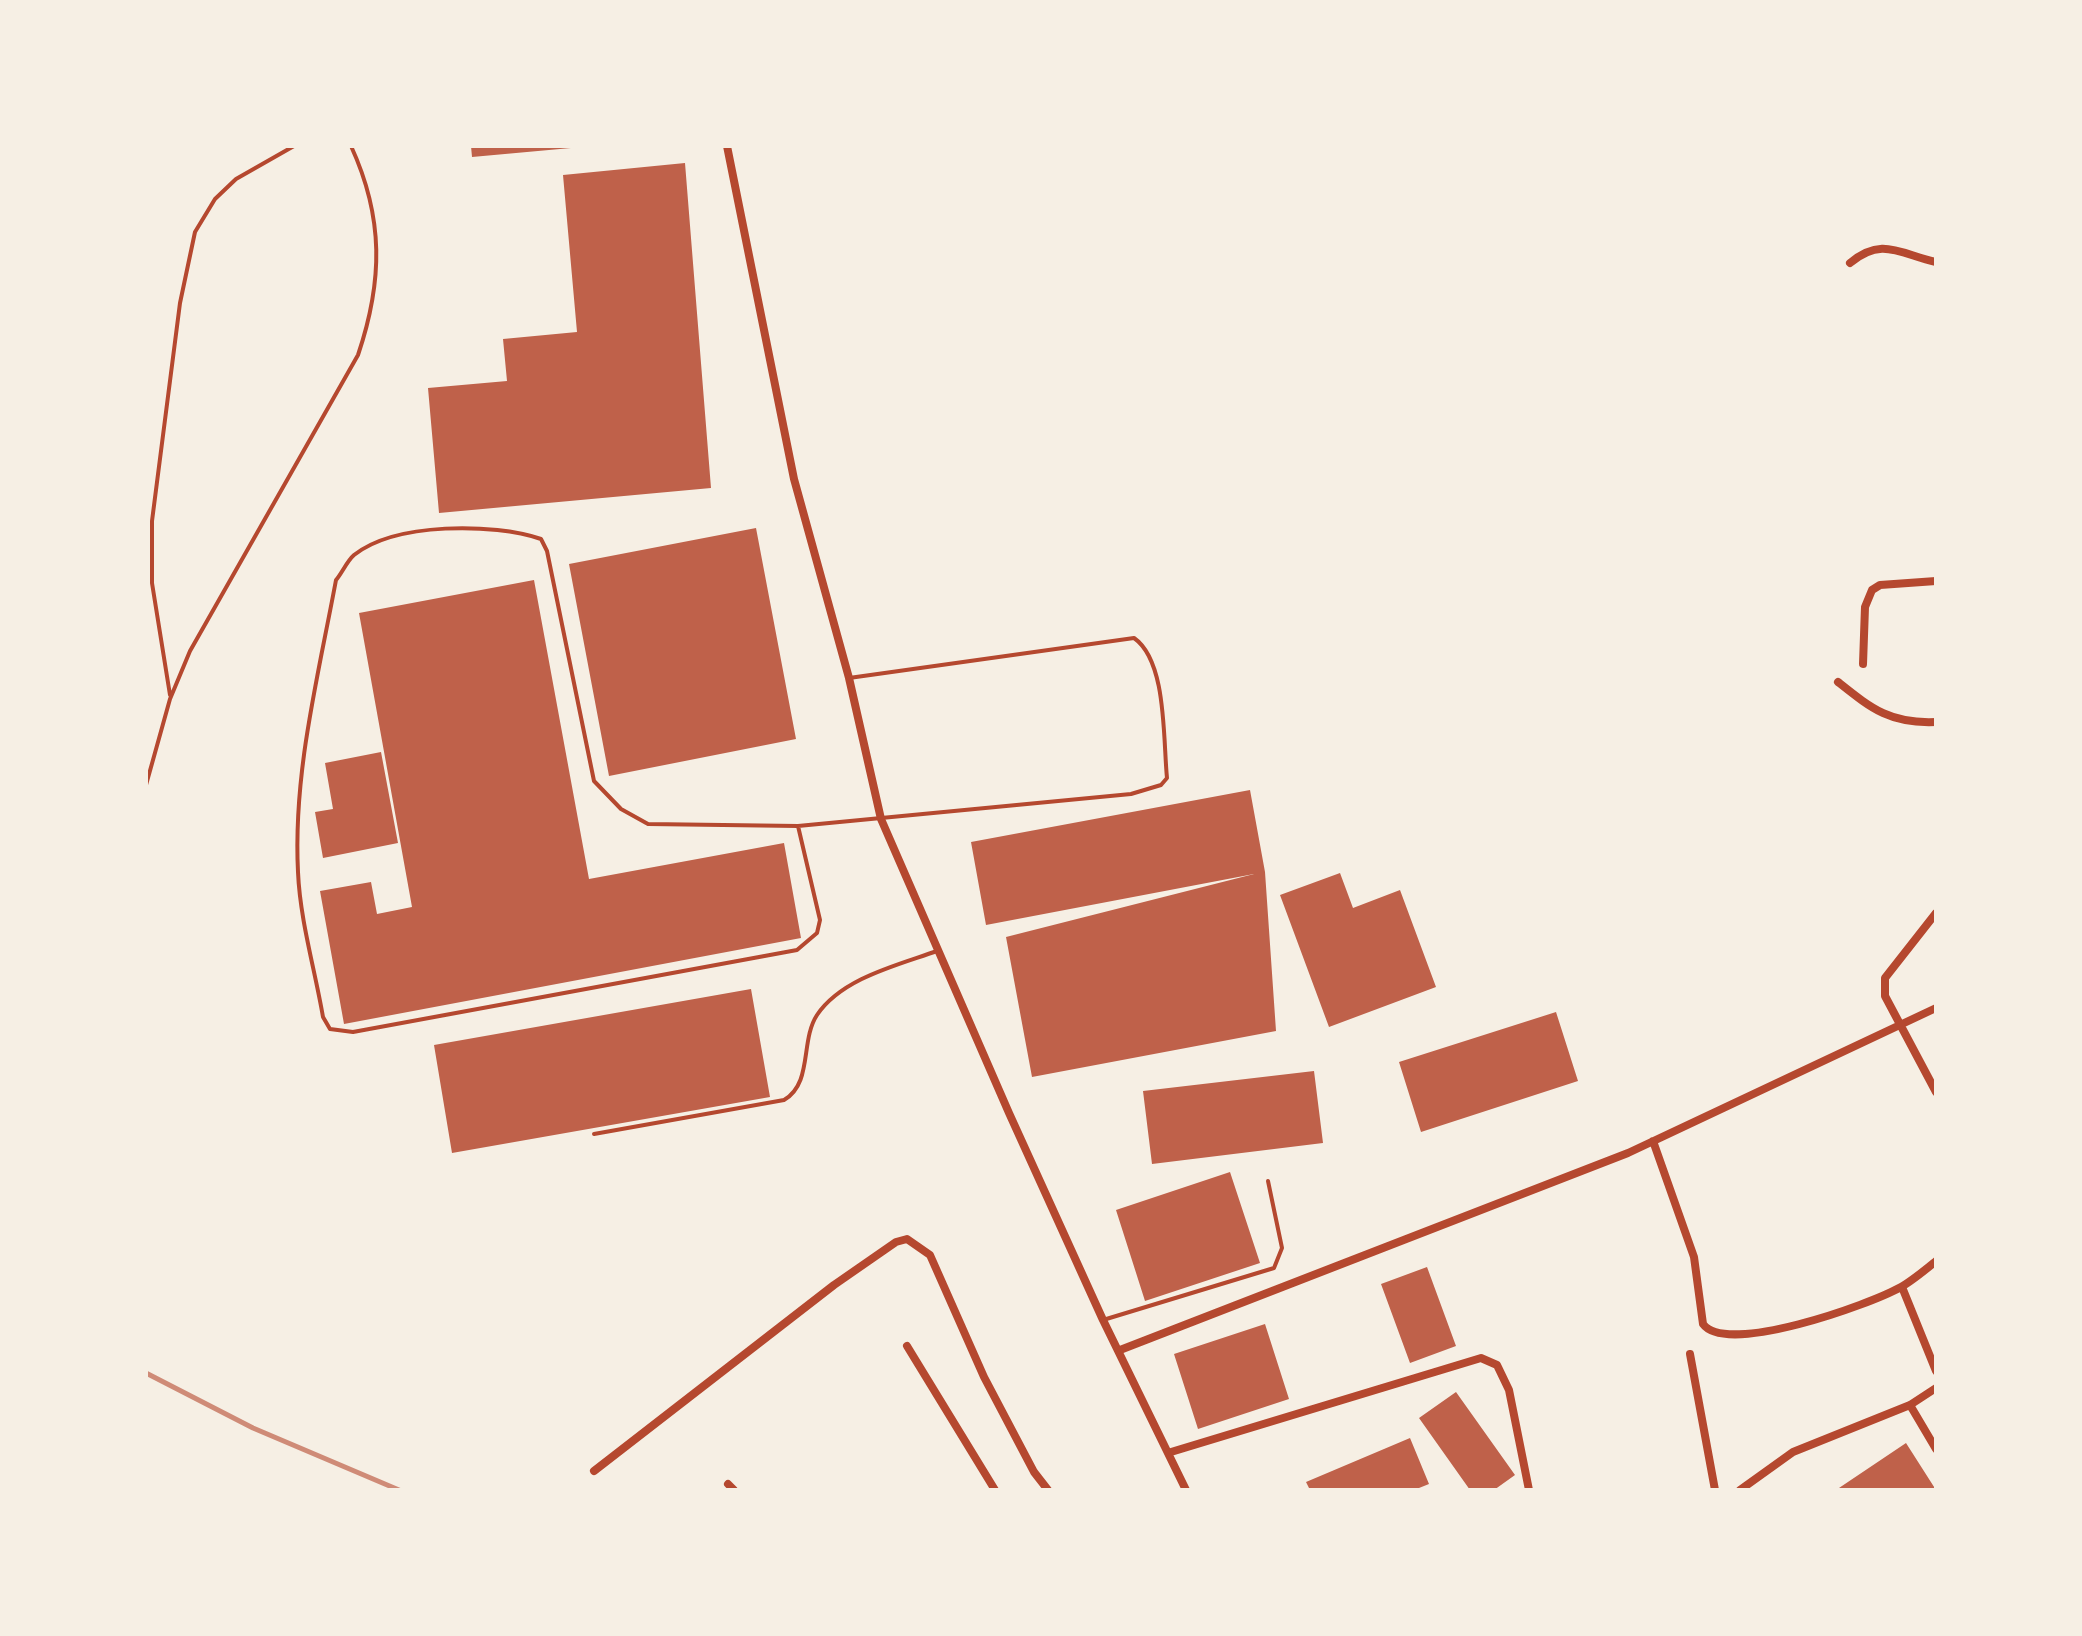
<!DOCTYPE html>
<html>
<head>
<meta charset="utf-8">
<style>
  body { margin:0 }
  #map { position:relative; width:2082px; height:1636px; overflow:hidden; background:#f6efe4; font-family:"Nunito Sans",sans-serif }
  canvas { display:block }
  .frame { position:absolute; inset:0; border:148px solid #f6efe4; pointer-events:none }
</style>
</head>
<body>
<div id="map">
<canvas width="2082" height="1636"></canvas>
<div class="frame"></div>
</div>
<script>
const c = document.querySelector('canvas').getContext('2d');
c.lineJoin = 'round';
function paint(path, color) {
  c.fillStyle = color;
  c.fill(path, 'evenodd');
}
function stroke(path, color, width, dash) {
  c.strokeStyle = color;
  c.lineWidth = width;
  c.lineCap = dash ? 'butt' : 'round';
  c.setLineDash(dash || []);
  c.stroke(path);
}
const building = new Path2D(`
  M471 146H571V148L472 157Z
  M685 163 711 488 439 513 428 388 507 381 503 339 577 332 563 175Z
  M756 528 796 739 609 776 569 564Z
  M534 580 589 879 784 843 801 938 344 1024 320 891 371 882 377 914 412 907 359 613Z
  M381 752 398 843 323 858 315 812 333 809 325 763Z
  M1250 790 1265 872 1276 1031 1032 1077 1006 937 1254 874 986 925 971 842Z
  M1340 873 1353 908 1400 890 1436 987 1329 1027 1280 895Z
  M751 989 770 1097 452 1153 434 1045Z
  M1556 1012 1578 1081 1421 1132 1399 1062Z
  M1314 1071 1323 1143 1152 1164 1143 1091Z
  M1230 1172 1260 1263 1145 1301 1116 1210Z
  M1427 1267 1456 1346 1410 1363 1381 1284Z
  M1265 1324 1289 1399 1198 1429 1174 1354Z
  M1456 1392 1515 1475 1494 1490H1470L1419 1418Z
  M1410 1438 1429 1484 1414 1490H1310L1306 1482Z
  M1906 1443 1936 1490H1836Z`);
const service = new Path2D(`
  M170 695 152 583V521L180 303 195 232 215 199 236 179 294 146
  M146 785 170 699 190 651 358 355C383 281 384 218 351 146
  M798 826 820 920 817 933 797 950 353 1032 330 1029 323 1017C315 970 300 920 298 872 293 773 318 677 336 580 342 573 347 561 354 555 396 522 493 523 541 539L547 551 594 781 621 809 648 824 798 826 1131 794 1161 785 1167 778C1163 739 1167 661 1134 638L849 678
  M594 1134 784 1100C813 1083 800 1041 817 1015 842 978 898 965 937 951
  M1103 1320 1274 1268 1282 1248 1268 1181`);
const minor = new Path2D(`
  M727 146 794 479 849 678 881 819 1009 1113 1103 1320 1186 1490
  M1850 263C1882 236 1900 254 1936 262
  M1863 664 1865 607 1872 590 1880 585 1936 581
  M1838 682C1872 709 1890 724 1936 722
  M1936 913 1885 978V996L1936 1092
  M1653 1141 1694 1257 1703 1324C1726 1356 1869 1305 1901 1287 1913 1280 1925 1270 1936 1261
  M1902 1287 1936 1371
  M907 1346 995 1490
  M1120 1350 1628 1153 1936 1008
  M1690 1354 1715 1490
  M1910 1405 1936 1449
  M1171 1452 1481 1358 1497 1365 1509 1390 1529 1490
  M594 1471 834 1285 896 1242 907 1239 930 1255 984 1377 1034 1472 1048 1490
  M728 1484 734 1490
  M1740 1490 1793 1452 1910 1405 1936 1388`);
const rail = new Path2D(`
  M146 1373 253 1428 399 1490`);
paint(building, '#bf614a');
stroke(service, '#b5482f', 4);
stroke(minor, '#b5482f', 8);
stroke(rail, '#cf8b77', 5);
</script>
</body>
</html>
